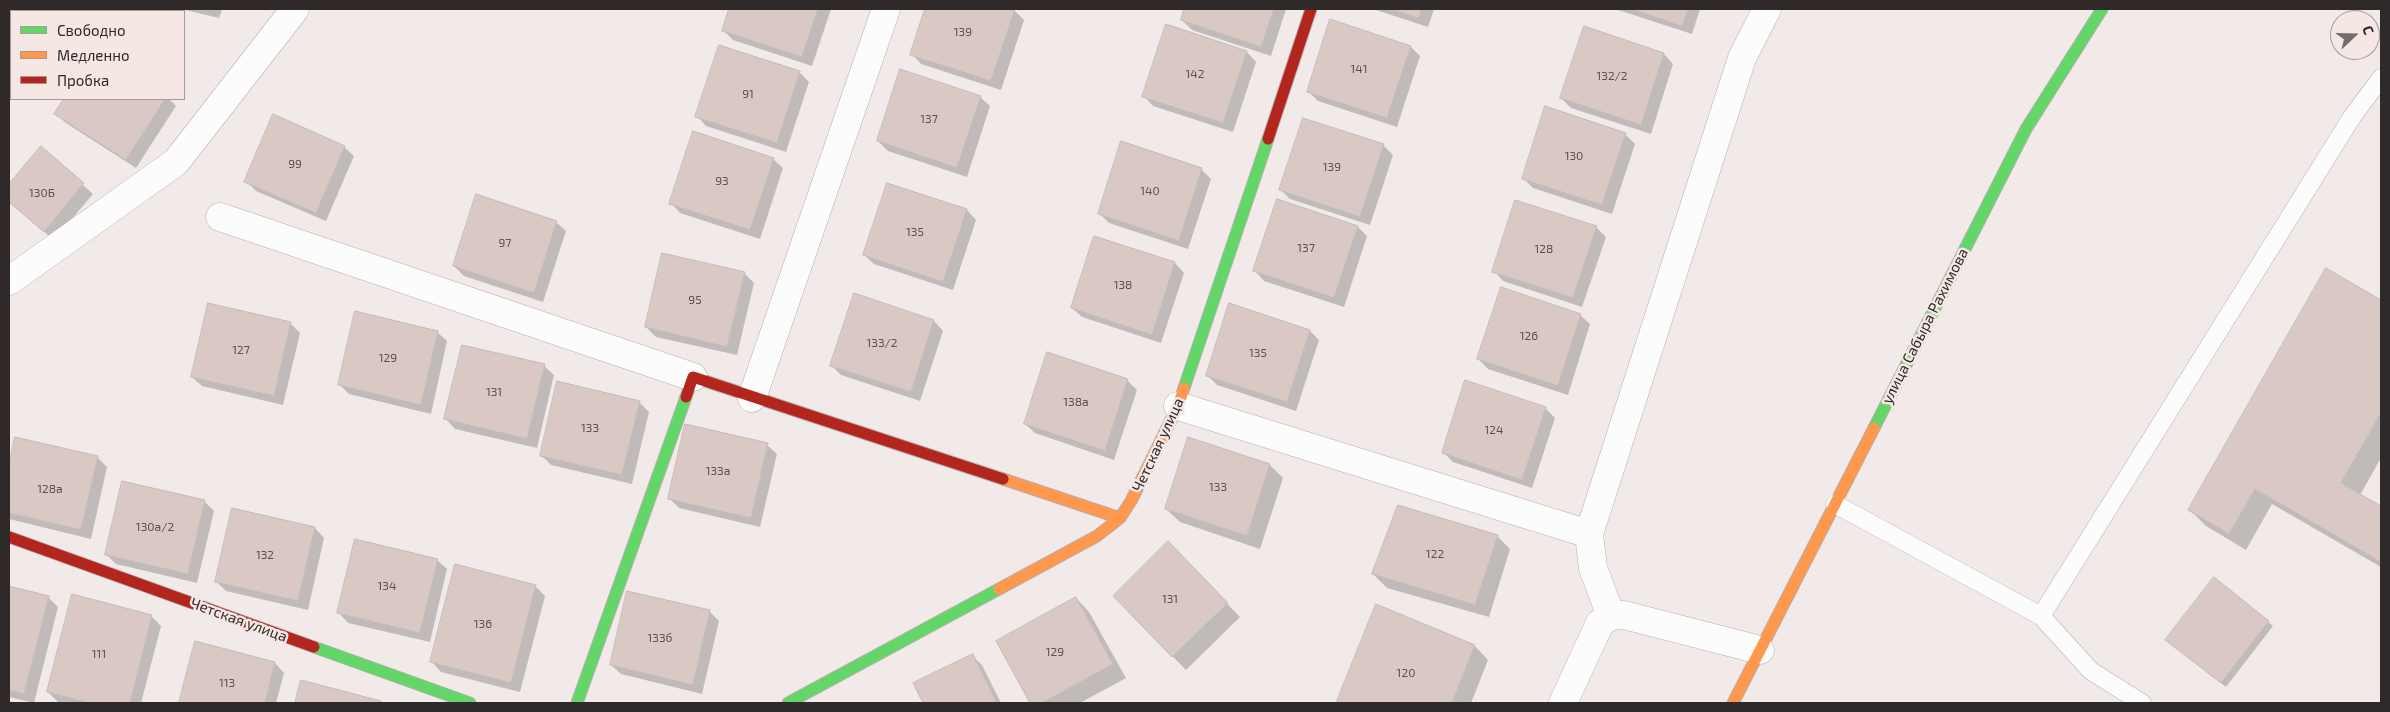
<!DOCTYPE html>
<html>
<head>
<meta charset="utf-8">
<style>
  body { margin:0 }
  #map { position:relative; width:2390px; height:712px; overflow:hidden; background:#f1eae8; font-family:"Exo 2",sans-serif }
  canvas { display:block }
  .frame { position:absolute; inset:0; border:10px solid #2f2a29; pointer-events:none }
  .legend { position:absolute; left:10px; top:10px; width:175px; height:90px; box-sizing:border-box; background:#f5e7e4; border:1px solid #a69b99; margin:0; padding:6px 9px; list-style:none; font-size:15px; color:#2f2a29 }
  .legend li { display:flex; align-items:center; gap:10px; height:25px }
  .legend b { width:25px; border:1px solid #a69b99 }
  .north { position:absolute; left:2330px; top:10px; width:50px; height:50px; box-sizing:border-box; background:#f5e7e4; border:1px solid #a69b99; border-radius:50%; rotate:69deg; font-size:14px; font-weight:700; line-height:20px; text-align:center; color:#2f2a29 }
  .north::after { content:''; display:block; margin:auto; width:18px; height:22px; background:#736d6c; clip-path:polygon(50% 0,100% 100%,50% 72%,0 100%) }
</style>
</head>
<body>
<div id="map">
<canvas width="2390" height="712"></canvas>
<div class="frame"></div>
<ul class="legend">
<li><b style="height:6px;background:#63d668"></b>Свободно</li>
<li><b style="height:6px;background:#ff974d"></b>Медленно</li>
<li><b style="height:6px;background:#b3261e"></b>Пробка</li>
</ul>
<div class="north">С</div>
</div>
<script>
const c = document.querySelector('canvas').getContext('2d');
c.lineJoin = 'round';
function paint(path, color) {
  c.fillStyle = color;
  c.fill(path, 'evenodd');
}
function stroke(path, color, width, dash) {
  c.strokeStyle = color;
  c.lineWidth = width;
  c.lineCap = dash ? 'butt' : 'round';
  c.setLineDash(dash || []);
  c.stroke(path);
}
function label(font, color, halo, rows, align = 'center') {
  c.font = font + ' "Exo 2",sans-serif';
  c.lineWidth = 5;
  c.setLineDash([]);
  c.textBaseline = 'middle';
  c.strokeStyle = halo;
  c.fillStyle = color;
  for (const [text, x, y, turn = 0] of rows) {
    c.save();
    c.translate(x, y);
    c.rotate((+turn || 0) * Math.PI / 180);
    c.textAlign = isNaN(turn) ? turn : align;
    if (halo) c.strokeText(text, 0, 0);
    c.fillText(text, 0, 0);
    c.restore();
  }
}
const shadow = new Path2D(`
  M181 9H222L219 18Z
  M730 9H831L812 66 733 40 723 30Z
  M927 9H1010L1014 10 1024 20 1001 90 921 64 912 54Z
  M1186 9H1286L1271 56 1192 30 1182 20Z
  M1373 9H1434L1428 27Z
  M1615 9H1700L1692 34Z
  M1585 28 1664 54 1673 64 1651 134 1571 108 1561 98Z
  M1411 47 1420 56 1397 127 1318 101 1308 91Z
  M1247 52 1256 62 1233 132 1153 106 1144 96Z
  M799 72 809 82 786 152 706 126 697 116Z
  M980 97 990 106 967 177 888 151 878 141Z
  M65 99H169L176 106 136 168 66 123 56 114Z
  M1625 134 1635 144 1612 214 1533 188 1523 178Z
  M1383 145 1393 155 1370 225 1290 199 1281 190Z
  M344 147 354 156 326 221 256 191 246 181Z
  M41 148 93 194 54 240 9 202V186Z
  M773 159 783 168 760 239 680 213 671 203Z
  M1201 169 1211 179 1188 249 1109 223 1100 214Z
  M887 184 967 210 976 220 953 290 874 264 864 255Z
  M556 222 566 231 543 302 464 276 454 266Z
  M1358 227 1367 236 1344 307 1264 281 1255 271Z
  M1596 227 1606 237 1582 307 1503 281 1494 271Z
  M1095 237 1175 263 1184 273 1161 343 1082 317 1072 308Z
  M2327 270 2381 301V458L2360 495 2381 508V567L2272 504 2246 550 2206 526 2190 510Z
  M744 273 754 283 737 355 656 337 646 327Z
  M854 295 934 321 943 331 920 401 841 375 831 365Z
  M1580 315 1590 324 1568 395 1488 369 1478 359Z
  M290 323 300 333 283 405 202 386 192 377Z
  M1310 331 1319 340 1296 411 1217 385 1207 375Z
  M437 332 447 341 431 414 349 394 340 385Z
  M544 366 554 375 537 448 455 429 446 419Z
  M1127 380 1137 390 1114 460 1035 433 1025 424Z
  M639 402 649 412 632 484 551 465 541 455Z
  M1545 408 1555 418 1532 488 1453 462 1443 452Z
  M16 438 97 457 107 467 91 539 9 519V470Z
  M767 445 777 454 760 527 679 508 669 498Z
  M1270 465 1283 478 1260 549 1180 522 1166 509Z
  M204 501 214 511 197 583 116 564 106 554Z
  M315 528 324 538 308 610 226 591 217 582Z
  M1497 536 1510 549 1489 617 1387 588 1373 574Z
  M1168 543 1240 617 1186 670 1114 596Z
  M437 560 447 569 430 642 348 623 339 613Z
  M535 586 545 596 520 692 441 672 432 662Z
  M9 587 48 597 58 607 34 703 9 697Z
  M1076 598 1089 612 1126 678 1080 703H1032L998 641Z
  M1377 606 1475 646 1488 660 1471 703H1341L1339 701Z
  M709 611 719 621 702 694 621 674 611 665Z
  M151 616 161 626 141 703H64L58 702 48 692Z
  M2268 622 2273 626 2226 687 2172 644Z
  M196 642 275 663 284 673 276 703H180Z
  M972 656 982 665 1001 703H924L915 684Z
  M302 682 381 702 382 703H296Z`);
const building = new Path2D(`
  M729 9H818L802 57 722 31Z
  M925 9H1015L991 81 910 55Z
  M1184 9H1274L1261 47 1181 20Z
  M1390 9H1422L1419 18Z
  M1632 9H1688L1682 26Z
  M1330 19 1411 46 1387 118 1307 92Z
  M1166 24 1247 51 1223 123 1142 97Z
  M1584 26 1664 53 1641 125 1560 98Z
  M719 45 800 71 777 143 695 117Z
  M900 69 981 96 957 168 877 141Z
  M64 99H165L126 160 54 114Z
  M1545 106 1626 133 1602 205 1522 179Z
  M273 114 345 146 316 213 244 182Z
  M1303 118 1384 144 1360 217 1279 190Z
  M693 131 774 158 750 230 669 204Z
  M1121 141 1202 168 1179 241 1098 214Z
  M41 146 84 183 44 232 9 202V184Z
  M887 183 967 209 943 282 863 255Z
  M476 194 557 221 534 293 453 266Z
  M1277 199 1358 226 1334 298 1253 271Z
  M1515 200 1597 226 1573 298 1492 272Z
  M1094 236 1175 262 1152 335 1071 308Z
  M662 253 745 272 727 347 645 327Z
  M2326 268 2381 300V413L2341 483 2381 506V562L2255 489 2229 534 2188 510Z
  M1501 287 1581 314 1558 386 1477 359Z
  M854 293 934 320 911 392 830 366Z
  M208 303 291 322 274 396 191 377Z
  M1229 303 1310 330 1287 402 1206 376Z
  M355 311 438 331 421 405 338 385Z
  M462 345 545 364 527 439 444 419Z
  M1047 352 1128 379 1105 451 1024 424Z
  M1465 380 1546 407 1522 480 1442 453Z
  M557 381 640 401 622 475 540 456Z
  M685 424 768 443 751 518 668 499Z
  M15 437 98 456 81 530 9 513V464Z
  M1188 437 1270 464 1247 536 1165 509Z
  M122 481 205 500 188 574 105 555Z
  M1398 505 1498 535 1475 605 1372 574Z
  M232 508 315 527 298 601 215 582Z
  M355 539 438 559 420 633 337 613Z
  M1168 541 1228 603 1172 657 1113 596Z
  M455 564 536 585 511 683 430 662Z
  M2214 577 2269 621 2221 683 2165 640Z
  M9 586 49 596 24 694 9 690Z
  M627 591 710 610 693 685 610 665Z
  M72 594 152 615 130 703H89L47 692Z
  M1076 597 1113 664 1042 703H1030L996 641Z
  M1376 604 1475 645 1452 703H1342L1337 701Z
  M195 641 275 662 265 703H179Z
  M973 654 997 703H923L913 683Z
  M301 680 381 701V703H295Z`);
const lane = new Path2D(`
  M1835 504 2041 616 2352 117 2381 78
  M2041 616 2091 671 2142 703`);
const street = new Path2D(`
  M220 217 693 377
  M9 281 176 162 295 9
  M752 398 886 9
  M1178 406 1589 534
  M1611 616 1593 568 1589 534 1742 58 1767 9
  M1563 703 1600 623 1611 616 1624 615 1760 650`);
const fast = new Path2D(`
  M1184 388 1268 139
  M1874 428 2026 129 2102 9
  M314 647 470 703
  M577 703 686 397
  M788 703 999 589`);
const slow = new Path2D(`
  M1003 479 1120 518
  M999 589 1097 536 1120 518 1131 501 1178 406 1184 388
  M1733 703 1874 428`);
const jam = new Path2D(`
  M1268 139 1311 9
  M686 397 693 377 1003 479
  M9 537 314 647`);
const numberNames = [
  ["139",963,32],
  ["141",1359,69],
  ["142",1195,74],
  ["132/2",1612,76],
  ["91",748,94],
  ["137",929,119],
  ["130",1574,156],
  ["99",295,164],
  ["139",1332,167],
  ["93",722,181],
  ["140",1150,191],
  ["130Б",42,193],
  ["135",915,232],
  ["97",505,243],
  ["137",1306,248],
  ["128",1544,249],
  ["138",1123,285],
  ["95",695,300],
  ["126",1529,336],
  ["133/2",882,343],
  ["127",241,350],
  ["135",1258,353],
  ["129",388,358],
  ["131",494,392],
  ["138а",1076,402],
  ["133",590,428],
  ["124",1494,430],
  ["133а",718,471],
  ["133",1218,487],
  ["128а",50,489],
  ["130а/2",155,527],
  ["122",1435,554],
  ["132",265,555],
  ["134",387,586],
  ["131",1170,599],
  ["136",483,624],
  ["133б",660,638],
  ["129",1055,652],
  ["111",99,654],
  ["120",1406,673],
  ["113",227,683]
];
const streetNames = [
  ["улица Сабыра Рахимова",1925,326,-63],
  ["Четская улица",1158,445,-65],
  ["Четская улица",239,620,20]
];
paint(shadow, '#0003');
paint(building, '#d9c8c4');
stroke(building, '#c1bcba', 1);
stroke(lane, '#b6b0af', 19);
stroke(street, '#b6b0af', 29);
stroke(fast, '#b6b0af', 13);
stroke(slow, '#b6b0af', 13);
stroke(jam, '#b6b0af', 13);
stroke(lane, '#fdfcfc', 18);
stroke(street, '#fdfcfc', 28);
stroke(fast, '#63d668', 11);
stroke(slow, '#ff974d', 11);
stroke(jam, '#b3261e', 11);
label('12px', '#5a5250', null, numberNames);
label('15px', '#2f2a29', '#f5e7e4', streetNames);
</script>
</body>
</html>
